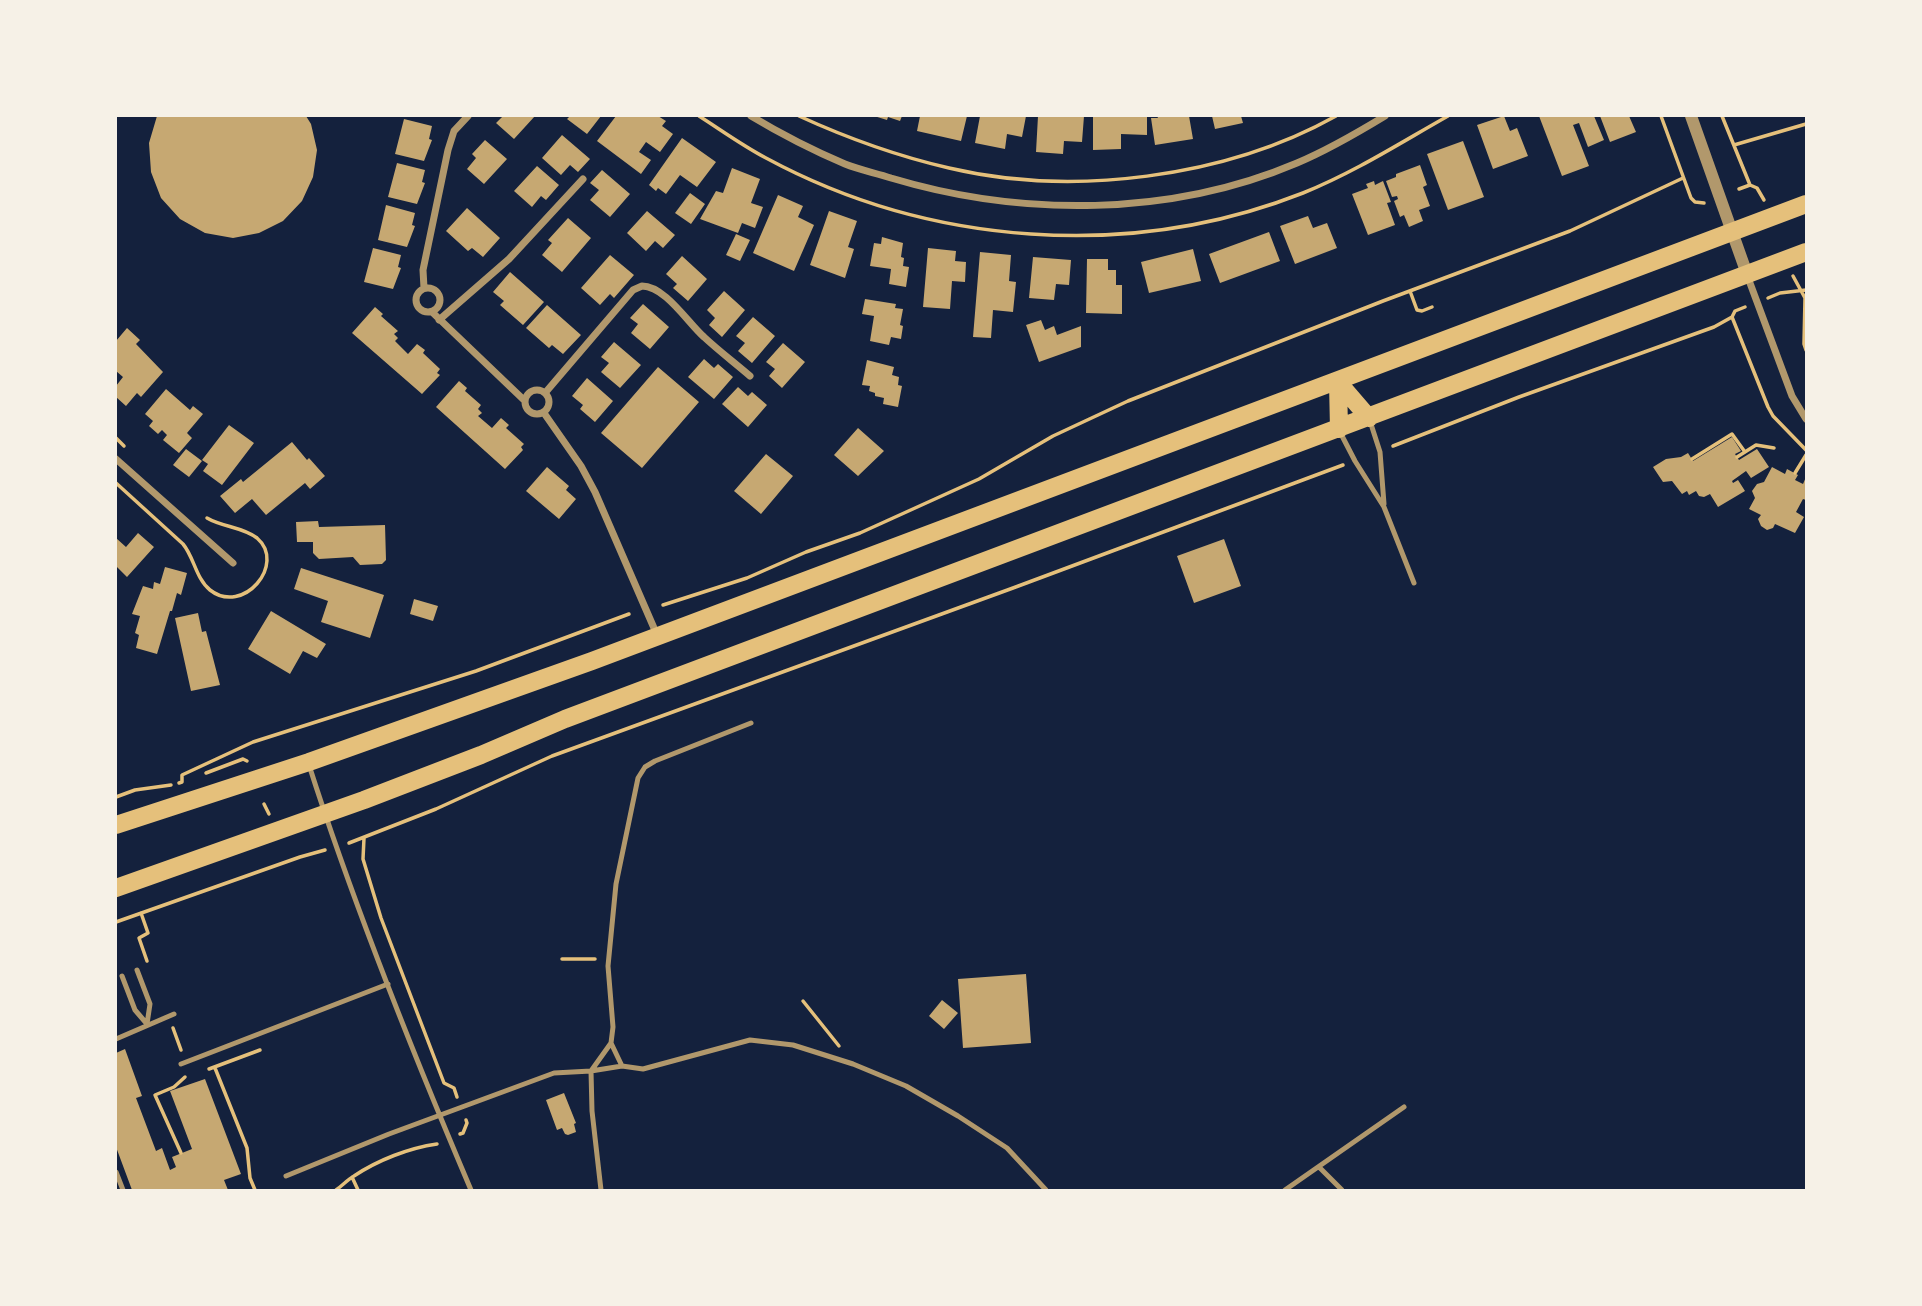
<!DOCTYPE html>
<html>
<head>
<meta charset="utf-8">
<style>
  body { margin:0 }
  #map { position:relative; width:1922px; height:1306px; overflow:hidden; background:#14213d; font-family:"Sofia Sans Condensed",sans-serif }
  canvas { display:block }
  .frame { position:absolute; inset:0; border:117px solid #f6f1e7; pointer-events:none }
</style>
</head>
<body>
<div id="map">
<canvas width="1922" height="1306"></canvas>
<div class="frame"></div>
</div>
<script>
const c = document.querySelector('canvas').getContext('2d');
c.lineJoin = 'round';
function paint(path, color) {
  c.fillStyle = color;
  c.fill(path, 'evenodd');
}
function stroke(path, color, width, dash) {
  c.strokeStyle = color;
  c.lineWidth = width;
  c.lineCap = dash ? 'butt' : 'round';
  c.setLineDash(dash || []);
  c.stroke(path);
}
const building = new Path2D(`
  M157 116H306L311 124 317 150 313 177 302 201 283 221 259 233 233 238 205 233 180 219 161 198 151 172 149 143Z
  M503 116H535L514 139 496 123Z
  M570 116H601L587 134 567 119Z
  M616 116H658L666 121 662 126 673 134 660 152 646 142 639 152 651 160 641 174 597 141Z
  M874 116H902L900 121 888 117 887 120Z
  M920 116H967L961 141 917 131Z
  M980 116H1026L1022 137 1007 134 1005 149 975 143Z
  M1038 116H1084L1082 142 1064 141 1063 154 1036 152Z
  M1093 116H1147V135L1121 134V149L1093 150Z
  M1157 116H1189L1193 139 1155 145 1151 118H1158Z
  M1212 116H1241L1243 123 1215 129Z
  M1504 116 1510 131 1517 128 1528 156 1493 169 1477 125Z
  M1539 116H1594L1604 140 1588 147 1579 123 1573 125 1589 166 1562 176Z
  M1600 116H1629L1636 132 1610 142Z
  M404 119 432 126 429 139 432 140 424 161 395 154Z
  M562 135 590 159 578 172 570 165 561 175 542 158Z
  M682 138 716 162 697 187 680 175 666 194 658 188 656 191 649 185Z
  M485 140 507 159 484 184 467 169 476 158 472 154Z
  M1463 141 1484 197 1448 210 1427 154Z
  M397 163 425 170 422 182 425 183 417 204 388 197Z
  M1420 165 1427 185 1423 187 1430 206 1419 210 1423 221 1409 227 1404 215 1400 217 1394 201 1398 199 1397 196 1392 197 1386 181 1396 177V174Z
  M537 166 559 185 546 200 541 196 532 207 514 191Z
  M732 168 760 179 751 203 763 207 755 228 742 223 738 233 700 219 716 191 723 193Z
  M602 170 630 194 610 217 590 200 599 190 590 183Z
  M1374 181 1375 185 1383 181 1391 202 1387 203 1395 225 1368 235 1352 194 1368 188 1366 184Z
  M690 193 705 204 691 224 675 213Z
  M778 195 803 206 798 217 814 225 794 271 753 253Z
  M386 205 415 213 412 225 415 226 407 247 378 240Z
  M467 208 500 238 483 257 472 248 468 251 446 231Z
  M647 211 675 235 663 248 655 241 646 251 627 233Z
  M829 211 857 221 848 247 854 249 845 278 810 265Z
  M1308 216 1313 228 1327 223 1337 248 1295 264 1280 226Z
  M568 218 591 238 562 272 542 255 552 243 548 240Z
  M1269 232 1280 261 1220 283 1209 254Z
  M736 234 750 240 740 261 726 255Z
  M882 237 903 243 901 257 904 258 903 266 909 267 906 287 889 284 891 269 870 266 874 243 881 244Z
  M373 248 401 255 398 267 401 268 393 289 364 282Z
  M928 248 956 251 955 261 966 262 965 282 952 281 950 309 923 307Z
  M1193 249 1201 281 1149 293 1141 262Z
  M980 252 1011 255 1009 281 1016 282 1013 312 993 310 991 338 973 337Z
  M610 255 634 275 614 298 610 294 600 305 581 288Z
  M682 256 707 279 688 301 673 288 677 284 666 274Z
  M1033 257 1071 260 1069 285 1056 284 1054 300 1029 298Z
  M1087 259H1108V270H1116V285H1122V314L1086 313Z
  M510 272 544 302 523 325 500 305 504 301 493 292Z
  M724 291 745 310 722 337 709 325 715 318 707 310Z
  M865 299 896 304 895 308 903 309 900 325 903 326 901 339 891 337 889 345 870 341 874 316 862 314Z
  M643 304 669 327 650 349 631 333 638 324 630 318Z
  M547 305 581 335 563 354 552 345 549 348 526 328Z
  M375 307 383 314 381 316 398 331 394 334 398 338 395 341 408 354 417 344 425 350 423 353 440 369 437 373 440 375 422 394 352 333Z
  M753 317 775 336 752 363 738 351 745 343 736 336Z
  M1041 320 1045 330 1054 326 1057 335 1081 326V347L1039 362 1026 325Z
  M127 328 140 340 136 344 163 372 141 397 137 393 126 406 116 397V386L123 377 116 371V341Z
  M614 342 641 365 620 388 601 372 609 363 601 357Z
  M783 343 805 362 782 388 769 376 775 369 766 362Z
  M704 359 714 368 718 364 733 377 714 399 688 377Z
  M867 360 894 367 892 375 899 377 898 385 902 386 898 407 883 404 884 398 875 396V393L869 391 870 386 862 385Z
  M658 367 699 402 642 468 601 433Z
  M587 378 613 401 595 422 580 409 583 405 572 396Z
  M459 381 467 388 465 391 481 405 478 409 482 413 478 416 492 428 501 418 509 425 506 428 524 444 521 447 523 450 505 469 436 407Z
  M738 387 748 396 752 392 767 405 748 427 722 404Z
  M166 389 190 410 193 406 203 414 187 433 192 438 179 453 163 440 167 435 162 430 158 434 149 426 153 421 145 414Z
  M229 425 254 443 222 485 203 471 208 464 202 460Z
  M858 428 884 451 858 476 834 455Z
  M1732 437 1741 451 1735 454 1739 460 1757 449 1769 467 1751 478 1746 471 1732 481 1733 483 1738 480 1745 491 1718 507 1710 494 1704 497 1699 496 1696 491 1689 495 1687 491 1682 494 1672 481 1663 482 1653 467 1666 459 1681 457 1688 453 1693 461Z
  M292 442 307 460 309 458 325 476 310 489 305 483 266 515 252 499 235 513 220 496 241 479 243 482Z
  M186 449 202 461 189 477 173 465Z
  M766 454 793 476 761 514 734 491Z
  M547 467 569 486 566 490 576 499 559 519 526 491Z
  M1772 467 1785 474 1787 469 1798 475 1795 480 1803 484 1806 477V500L1803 499 1796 512 1804 517 1795 533 1775 524 1773 528 1767 530 1761 526 1758 519 1761 515 1749 509 1755 498 1752 491 1757 484 1764 482Z
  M318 521 319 527 385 525 386 560 382 564 360 565 353 557 319 559 313 553V542H297L296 522Z
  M138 533 154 547 127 577 116 566V538L126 547Z
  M1224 539 1241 586 1194 603 1177 556Z
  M165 567 187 573 181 595 177 593 172 611H170L157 654 136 648 139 635 135 633 140 616 132 614 143 586 153 589 154 582 160 584Z
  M301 568 384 595 370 638 321 622 328 601 294 589Z
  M414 599 438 606 433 621 410 614Z
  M271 611 326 644 317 658 303 651 290 674 248 649Z
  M198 613 202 632 206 631 220 685 191 691 175 618Z
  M1026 974 1031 1043 963 1048 958 979Z
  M942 1000 958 1013 944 1029 929 1016Z
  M125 1049 142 1096 136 1098 156 1151 162 1148 170 1170 176 1167 172 1157 192 1149 170 1091 205 1079 241 1174 224 1180 228 1190H132L116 1147V1053Z
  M564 1093 576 1123 574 1124 576 1132 568 1135 565 1134 562 1128 557 1130 546 1100Z`);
const path = new Path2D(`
  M699 116C721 130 743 146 766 158 929 246 1130 261 1303 193 1355 172 1400 143 1448 116
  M799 116C847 138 897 156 949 168 1072 197 1225 178 1336 116
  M1661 116 1691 198 1695 202 1704 203
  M1722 116 1750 185 1739 189
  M1734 145 1806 124
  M1750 185 1757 188 1764 200
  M1793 276 1805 298 1804 344 1806 350
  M1410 291 1417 310 1422 311 1432 307
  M1768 298 1780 293 1806 290
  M1732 317 1768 407 1773 416 1806 450
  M116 438 124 446
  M1393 446 1519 397 1714 327 1732 317 1735 311 1745 307
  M1737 457 1756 445 1774 448
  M1692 459 1732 434 1745 452
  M1795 473 1806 455
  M116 483 183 544C194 557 196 579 210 590 243 616 287 564 257 538 243 527 222 527 207 518
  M663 605 747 578 806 552 860 533 979 479 1053 436 1128 401 1383 301 1570 231 1683 178
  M206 773 243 759 247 761
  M179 783 182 782V775L253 742 476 671 629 614
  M116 797 135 790 171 785
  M264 804 269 814
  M364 838 363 859 381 918 444 1083 454 1088 457 1097
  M349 843 436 809 552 756 1013 588 1343 465
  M141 913 148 933 139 938 147 961
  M116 922 300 857 325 850
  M562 959H595
  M803 1001 839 1046
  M173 1028 181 1050
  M215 1068 247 1148 250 1178 255 1190
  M209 1069 260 1050
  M460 1134 463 1133 467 1123 466 1120
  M181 1153 155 1095 174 1087 185 1077
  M352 1177 358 1190
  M336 1190C342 1186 347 1180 354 1176 378 1160 409 1148 437 1144`);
const service = new Path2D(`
  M1370 421 1380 452 1384 504
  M1340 432 1355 461 1384 507 1414 583
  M309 765C355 909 412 1051 471 1190
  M137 970 150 1004 147 1024
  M122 976 135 1010 147 1024
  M116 1039 174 1014
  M611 1043 622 1066
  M181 1064 388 984
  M1319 1167 1342 1190
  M116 1172 123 1190
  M286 1176 389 1134 554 1073 591 1071 611 1043 613 1027 608 966 616 884 638 778 645 767 655 761 751 723
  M601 1190 592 1111 591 1071 622 1066 643 1069 750 1040 793 1045 853 1064 906 1086 958 1116 1007 1148 1046 1190
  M1285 1190 1404 1107`);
const minor = new Path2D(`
  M751 116C781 134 812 150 845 164 860 170 876 173 891 178 1021 217 1170 217 1297 163 1328 150 1357 133 1385 116
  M1747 275 1792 396 1806 419
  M416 300a12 12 0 1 1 24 0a12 12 0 1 1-24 0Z
  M424 288 423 270 448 150 454 131 468 116
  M432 312 525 401
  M439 320 509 259 583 179
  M525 402a12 12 0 1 1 24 0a12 12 0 1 1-24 0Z
  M545 393 633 290 642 286C665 286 688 323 704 337 719 351 735 363 750 376
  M544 413 581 466 595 492 657 635
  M116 459 233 563`);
const tertiary = new Path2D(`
  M1691 116 1747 274`);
const primary = new Path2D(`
  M1338 382 1369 418
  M1338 382 1339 429
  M116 825 309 762 592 661 1806 204
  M116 888 364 800 481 755 565 719 1806 252`);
paint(building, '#c6a872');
stroke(path, '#e5c07b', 3.5);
stroke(service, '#b1986c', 5);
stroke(minor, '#b1986c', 7);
stroke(tertiary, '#b1986c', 12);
stroke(primary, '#e5c07b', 18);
</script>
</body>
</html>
